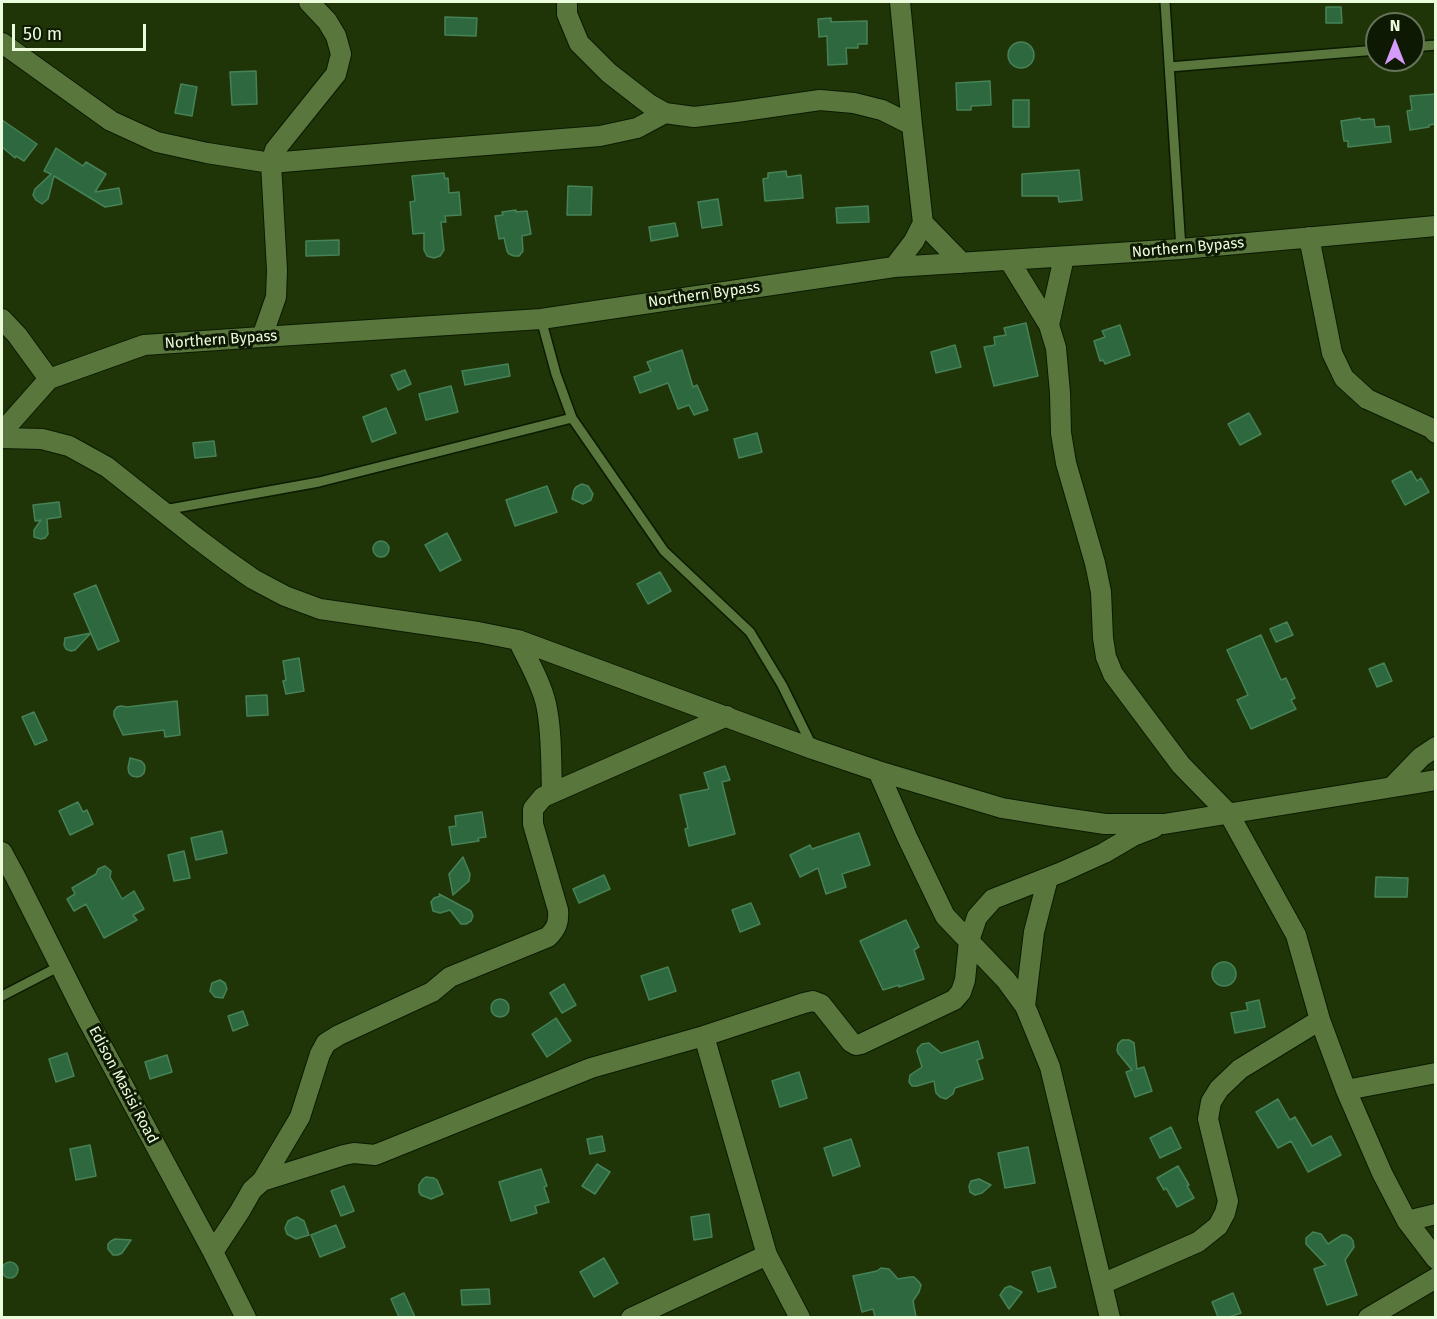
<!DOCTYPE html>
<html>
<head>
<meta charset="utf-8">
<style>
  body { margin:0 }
  #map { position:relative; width:1437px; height:1319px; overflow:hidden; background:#1f3407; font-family:"Fira Sans",sans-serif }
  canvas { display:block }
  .frame { position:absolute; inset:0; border:3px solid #eafcdc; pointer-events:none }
  .north { position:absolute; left:1365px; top:12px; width:60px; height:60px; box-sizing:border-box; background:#0e1903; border:2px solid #66745a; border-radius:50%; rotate:0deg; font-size:16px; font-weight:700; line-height:24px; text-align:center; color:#eafcdc }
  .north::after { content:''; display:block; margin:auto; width:21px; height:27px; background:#d59bfb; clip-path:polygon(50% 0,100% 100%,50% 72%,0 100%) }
  .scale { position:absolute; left:12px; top:24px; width:134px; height:27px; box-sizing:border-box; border:3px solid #eafcdc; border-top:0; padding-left:8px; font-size:18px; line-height:21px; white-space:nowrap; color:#eafcdc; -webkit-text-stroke:4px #0e1903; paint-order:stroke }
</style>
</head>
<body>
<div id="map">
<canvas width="1437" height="1319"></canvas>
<div class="frame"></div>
<div class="north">N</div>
<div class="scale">50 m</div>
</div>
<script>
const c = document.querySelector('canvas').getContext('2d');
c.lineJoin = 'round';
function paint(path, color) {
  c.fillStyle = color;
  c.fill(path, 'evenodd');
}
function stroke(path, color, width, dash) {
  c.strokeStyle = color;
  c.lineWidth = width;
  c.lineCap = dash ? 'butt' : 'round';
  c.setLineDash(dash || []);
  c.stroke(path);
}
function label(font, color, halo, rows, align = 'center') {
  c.font = font + ' "Fira Sans",sans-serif';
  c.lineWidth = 6;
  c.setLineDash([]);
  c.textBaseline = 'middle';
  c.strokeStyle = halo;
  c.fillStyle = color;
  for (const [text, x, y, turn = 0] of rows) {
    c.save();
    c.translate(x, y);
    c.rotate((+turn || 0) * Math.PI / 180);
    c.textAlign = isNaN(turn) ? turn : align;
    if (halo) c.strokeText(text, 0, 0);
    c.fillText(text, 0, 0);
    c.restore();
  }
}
const building = new Path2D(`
  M1326 7H1341L1342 23H1326Z
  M445 17 477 18 476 36 445 35Z
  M831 18V22L867 21V44H858V48H846L847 64 828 65 827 36 819 37 818 19Z
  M1008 55a13 13 0 1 1 26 0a13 13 0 1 1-26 0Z
  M256 71 257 104 232 105 230 72Z
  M990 81 991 105 971 106V110H957L956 83Z
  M181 84 197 87 192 116 175 113Z
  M1436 94V124L1429 125V127L1410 130 1407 111 1412 110 1410 96Z
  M1013 100H1029V127H1013Z
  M1360 118V120L1374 119 1375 127 1389 126 1391 142 1348 147V141H1344L1341 121Z
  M2 120 37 144 24 161 16 156 15 158 2 147Z
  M56 148 83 166 86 162 106 174 95 192 119 188 122 204 105 207 54 176 48 199 42 204 36 200 33 195 35 189 51 174 44 171Z
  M1079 170 1082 200 1059 202 1058 196H1022V174Z
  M786 171 787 177 801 175 803 198 765 201 763 179 768 178V173Z
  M444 173 445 179 448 178 449 193 459 192 461 215 445 216 446 222H441L444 250 440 256 434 258 427 256 424 250V233L413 234 410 202 415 201 412 176Z
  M568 186 592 187 591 215H567Z
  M718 199 722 225 702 228 698 202Z
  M868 206 869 222 837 223 836 208Z
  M516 210V212L527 211 531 234 522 236 523 251 519 256H514L509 254 507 251 504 238 499 239 495 216 503 215 502 212Z
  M675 223 678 236 651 241 649 227Z
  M339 240V255L306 256V241Z
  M1026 323 1038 376 994 386 984 347 995 345 994 337 1006 335 1004 328Z
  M1120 325 1130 355 1105 364 1103 360 1100 361 1094 341 1105 337 1102 331Z
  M955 345 961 367 936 373 931 352Z
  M682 350 693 387 697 385 708 410 694 415 689 405 678 409 668 383 640 393 634 377 651 371 647 362Z
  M508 364 510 376 465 385 462 371Z
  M405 370 411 384 398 390 391 375Z
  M451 386 458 412 426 420 419 394Z
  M386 408 396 433 372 442 363 417Z
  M1249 413 1261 434 1240 445 1228 424Z
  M757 433 762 452 739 458 734 439Z
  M214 441 216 456 195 458 193 443Z
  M1411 471 1417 481 1421 478 1429 492 1405 505 1392 481Z
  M582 484 588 486 593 494 591 500 583 504 572 499 574 490 576 487Z
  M547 486 557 512 515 526 506 500Z
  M59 502 61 517 47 519 48 534 45 538 41 539 34 537V530L41 520 35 521 33 505Z
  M447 533 461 560 440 571 425 545Z
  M373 549a8 8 0 1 1 16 0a8 8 0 1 1-16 0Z
  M660 572 671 591 648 604 637 584Z
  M96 585 119 641 98 650 74 594Z
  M1287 622 1293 635 1276 642 1270 629Z
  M91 633 75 650 71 651 66 649 64 645 65 638Z
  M1261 635 1281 680 1286 678 1295 698 1291 700 1296 709 1251 729 1237 700 1248 695 1227 650Z
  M299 658 304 691 286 694 283 681 286 680 283 661Z
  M1384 663 1392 681 1377 687 1369 669Z
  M267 695 268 715 247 716 246 696Z
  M177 701 180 735 165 737 164 730 123 735 114 716V711L117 707 121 706 127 707Z
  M34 712 47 740 35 745 22 717Z
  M130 758 141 761 144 764 145 768 144 773 141 776 137 777 132 776 129 773 128 768Z
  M725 766 730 780 722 782 735 834 689 846 685 829 688 828 680 795 709 789 704 773Z
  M78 802 83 812 87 810 93 824 70 835 59 811Z
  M482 812 486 837 478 838 479 841 452 845 449 827 456 826 455 816Z
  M222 831 227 853 196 860 191 838Z
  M859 833 870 865 842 874 846 887 826 894 818 868 800 877 790 855 810 845 812 849Z
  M184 851 190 878 174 881 168 855Z
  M463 857 470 874 469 881 453 895 449 874Z
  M105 866 111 871 110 877 122 899 134 891 144 909 133 915 137 920 104 938 86 904 74 911 67 899 75 894 72 888 96 874 98 869Z
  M604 875 610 889 579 903 573 889Z
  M1376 877 1408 878 1407 897H1375Z
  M439 894 471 911 473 916 471 921 466 924H461L450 910 440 913 433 911 431 902 434 898 440 896Z
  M751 903 760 924 740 932 732 910Z
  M906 920 919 947 914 950 924 979 899 987V985L883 990 860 941Z
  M1212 974a12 12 0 1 1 24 0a12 12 0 1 1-24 0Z
  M668 967 676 991 649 1000 641 976Z
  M220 980 225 983 227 989 223 998 215 997 210 991 212 983Z
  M564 984 576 1005 562 1013 550 993Z
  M491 1008a9 9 0 1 1 18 0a9 9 0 1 1-18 0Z
  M1259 1000 1265 1027 1235 1033 1231 1013 1248 1010 1246 1003Z
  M243 1011 248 1025 233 1031 228 1016Z
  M556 1018 571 1041 547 1057 532 1034Z
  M1122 1040H1129L1134 1043 1137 1069 1144 1067 1152 1091 1135 1097 1126 1072 1132 1070 1118 1053 1117 1050 1118 1044Z
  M978 1041 983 1058 977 1060 983 1079 955 1088 953 1094 946 1099 940 1097 936 1093 934 1081 917 1086H912L909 1082 910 1075 922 1067 917 1051 918 1048 922 1044 929 1043 941 1053Z
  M67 1053 74 1076 56 1082 49 1059Z
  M167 1055 172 1072 150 1079 145 1062Z
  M799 1072 807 1098 780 1107 772 1081Z
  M1278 1099 1290 1120 1295 1117 1312 1146 1331 1136 1341 1155 1308 1172 1291 1141 1278 1148 1256 1112Z
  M1171 1127 1181 1148 1160 1158 1150 1138Z
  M602 1136 605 1151 590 1154 587 1139Z
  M851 1139 860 1166 833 1176 824 1148Z
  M90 1145 96 1176 76 1180 70 1149Z
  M1028 1147 1035 1183 1005 1188 998 1153Z
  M597 1164 610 1172 595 1194 582 1186Z
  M1178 1166 1189 1185 1187 1186 1194 1198 1177 1207 1166 1188 1164 1190 1157 1178Z
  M541 1169 547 1186 544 1187 549 1202 535 1206 537 1213 511 1221 499 1182Z
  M426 1177 434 1178 437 1180 443 1194 431 1199 421 1195 419 1192V1185L423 1179Z
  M979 1179 991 1185 982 1193 975 1195 970 1192 969 1186 971 1181Z
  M344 1186 354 1211 341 1216 331 1191Z
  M709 1214 712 1237 694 1240 691 1217Z
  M297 1217 304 1221 309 1235 296 1239 287 1234 285 1228 288 1221 294 1218Z
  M336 1225 345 1247 320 1257 311 1235Z
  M1313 1232 1321 1234 1328 1244 1342 1235H1346L1351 1238 1353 1241 1354 1247 1345 1260 1357 1295 1327 1305 1314 1269 1326 1265 1306 1244V1238Z
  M115 1239 131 1240 122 1253 118 1255H113L108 1249V1244L111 1241Z
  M604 1258 618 1283 594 1297 580 1272Z
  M2 1270a8 8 0 1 1 16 0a8 8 0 1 1-16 0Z
  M1050 1267 1056 1287 1038 1292 1032 1272Z
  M881 1268 889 1269 898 1279 910 1277H914L919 1282 921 1285 919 1292 913 1301 916 1317H875L873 1309 862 1312 853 1276 877 1271Z
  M1010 1286 1022 1292 1009 1309 1000 1295 1005 1288Z
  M489 1289 490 1304 462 1305 461 1290Z
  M404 1293 415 1317H399L391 1299Z
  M1233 1293 1241 1313 1229 1317H1218L1212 1302Z`);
const service = new Path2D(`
  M1165 2 1181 249
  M1413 47 1436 45
  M1169 67 1377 50
  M541 319 556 374 572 418 664 551 750 632 782 685 812 746
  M164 510 319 482 572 418
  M2 996 60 966`);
const minor = new Path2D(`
  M567 2V14L579 43 609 73 649 104 665 113 694 117 736 112 820 100 854 103 882 110 912 125
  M2 43 111 121 157 142 207 153 271 163 423 150 600 136 637 128 665 113
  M923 223 962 263
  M1309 237 1332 353 1344 378 1367 399 1431 428 1436 433
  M1009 260 1049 325 1056 348 1060 393 1061 433 1066 463 1095 563 1101 592 1103 638 1106 657 1113 674 1181 765 1229 814 1296 935 1320 1020 1346 1090 1382 1173 1407 1221 1436 1259
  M894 267 914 241 923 223 912 125 900 2
  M2 319 17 335 49 379
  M1049 325 1064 257
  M262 337 276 297 277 270 271 163 275 150 336 74 341 54 336 36 327 21 309 2
  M2 432 49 379 144 345 262 337 541 319 894 267 1181 249 1436 226
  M2 438 42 439 69 446 107 467 194 536 226 560 253 579 285 596 320 609 478 632 518 640 813 749 878 771 1002 808 1051 816 1105 824H1164L1436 780
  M518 640C528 661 541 682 546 704 552 731 551 764 552 792
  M878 771 907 837 945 916 1006 980 1025 1006 1050 1067 1110 1318
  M1392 787 1421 757 1436 747
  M2 852 15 876 85 1015 213 1252 246 1318
  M1025 1006 1034 932 1048 878
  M704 1036 767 1255 800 1318
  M1346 1090 1436 1073
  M262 1181 300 1117 320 1054 326 1043 339 1035 432 992 450 977 548 937C557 928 559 922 558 910L533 824V809L543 797 727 716
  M1407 1221 1436 1214
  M213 1252 240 1211 252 1190 262 1181 344 1155 354 1153 375 1155 591 1068 704 1036 804 1003 813 1001 821 1004 851 1042 856 1045 861 1044 954 1000 961 992 965 980 969 941 977 917 993 899 1062 872 1104 853 1133 836 1154 828
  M1102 1284 1198 1242 1218 1226 1225 1213 1228 1201 1208 1119 1211 1102 1219 1089 1240 1069 1320 1020
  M631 1318 767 1255
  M1368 1318 1436 1278`);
const streetNames = [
  ["Northern Bypass",1188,248,-5],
  ["Northern Bypass",704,295,-8],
  ["Northern Bypass",221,340,-4],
  ["Edison Masisi Road",123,1085,62]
];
paint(building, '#2d683f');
stroke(building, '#478257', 1.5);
stroke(service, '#0c1a00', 12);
stroke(minor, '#0c1a00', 22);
stroke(service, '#59773d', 9);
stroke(minor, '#59773d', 20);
label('15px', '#eafcdc', '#0e1903', streetNames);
</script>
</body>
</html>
